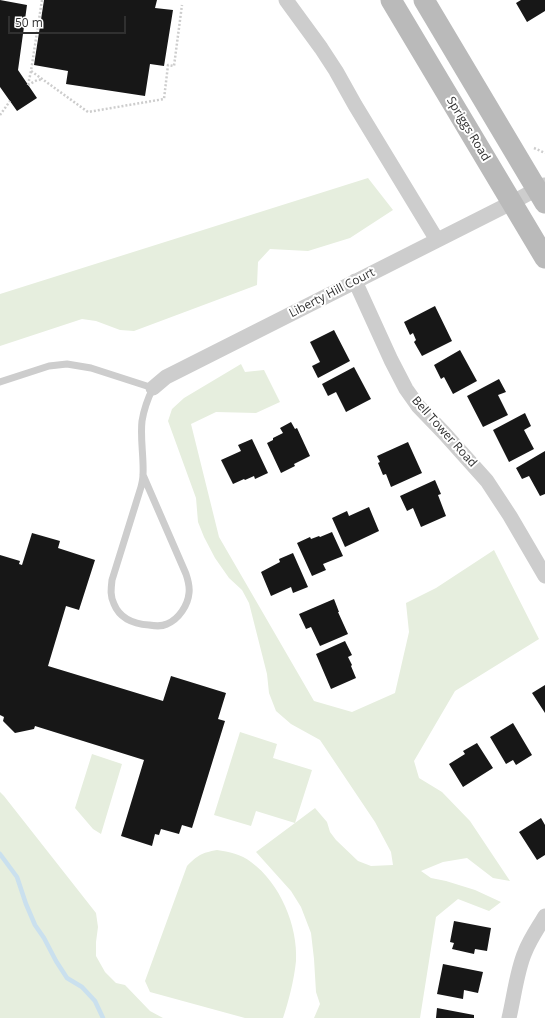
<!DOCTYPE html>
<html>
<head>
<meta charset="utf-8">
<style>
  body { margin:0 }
  #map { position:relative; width:545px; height:1018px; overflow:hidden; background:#fff; font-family:"Open Sans",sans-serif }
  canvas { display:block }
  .scale { position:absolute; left:8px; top:16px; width:118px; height:18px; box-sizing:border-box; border:2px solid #303030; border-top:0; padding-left:5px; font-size:12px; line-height:14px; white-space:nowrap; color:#303030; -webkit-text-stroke:3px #fff; paint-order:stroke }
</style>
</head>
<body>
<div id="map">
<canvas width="545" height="1018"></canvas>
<div class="scale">50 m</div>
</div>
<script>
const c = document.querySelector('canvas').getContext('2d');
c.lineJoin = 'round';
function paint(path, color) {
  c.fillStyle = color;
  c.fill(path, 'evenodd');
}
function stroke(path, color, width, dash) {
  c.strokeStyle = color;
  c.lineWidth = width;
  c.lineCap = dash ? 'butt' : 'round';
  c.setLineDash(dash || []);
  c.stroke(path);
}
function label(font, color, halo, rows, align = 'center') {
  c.font = font + ' "Open Sans",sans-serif';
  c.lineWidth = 4;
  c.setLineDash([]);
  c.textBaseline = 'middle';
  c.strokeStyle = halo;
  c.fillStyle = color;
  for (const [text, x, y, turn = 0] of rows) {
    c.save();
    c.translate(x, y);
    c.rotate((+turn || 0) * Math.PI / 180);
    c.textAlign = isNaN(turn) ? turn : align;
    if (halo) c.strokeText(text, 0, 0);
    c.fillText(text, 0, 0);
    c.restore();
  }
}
const green = new Path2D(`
  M368 178 393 210 350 238 308 251 270 249 258 262 257 285 134 331 120 330 96 321 82 319 0 346V294Z
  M241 364 245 372 264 370 280 402 256 413 216 412 191 424 219 537 314 701 352 712 395 693 409 632 406 603 436 588 494 550 539 639 455 691 414 761 419 778 442 792 470 821 510 881 493 878 467 858 443 862 421 871 431 878 446 881 475 890 501 902 489 911 458 899 436 917 420 1018H314L320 1004 316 992 314 959 311 933 301 907 291 891 256 852 295 823 256 811 251 826 214 815 240 732 277 744 273 758 312 770 295 823 315 808 327 822 330 832 336 840 358 861 371 866 393 865 391 852 375 822 320 740 291 724 276 711 269 693 267 674 249 603 242 590 229 578 215 558 204 537 198 522 196 498 168 421 172 409 184 398Z
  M92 754 122 764 101 834 93 829 75 808Z
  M0 792 4 796 96 913 98 927 96 942V956L105 972 116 983 125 985 150 1011 163 1018H0Z
  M217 850C229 852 241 854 251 862 280 883 298 926 296 961 294 980 289 1000 283 1018H245L150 992 145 981 187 866C198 855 201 853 217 850Z`);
const stream = new Path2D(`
  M0 854 17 877 26 904 35 925 44 938 56 961 67 978 82 987 95 1001 103 1018`);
const building = new Path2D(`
  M0 0 27 5 18 70 37 98 17 111 0 87Z
  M44 0H157L155 8 173 10 164 66 150 64 145 96 66 84 68 71 34 65Z
  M521 0H545V11L527 22 516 3Z
  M435 306 452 341 422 356 414 342 416 340 413 333 410 335 404 322Z
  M334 330 350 361 318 378 312 366 320 362 310 342Z
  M460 350 477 381 453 394 444 377 441 379 434 365Z
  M354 367 371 399 346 412 336 392 328 396 322 384Z
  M499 379 506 392 498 395 508 415 483 427 467 396Z
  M525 413 531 426 524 430 534 449 509 462 493 430Z
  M291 422 295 429 297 428 310 456 294 464 295 466 281 473 267 443 273 440V438L283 433 280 428Z
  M252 439 268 473 255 479 254 476 245 480 244 479 233 484 221 460 241 451 238 445Z
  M408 442 422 473 391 487 386 474 383 475 378 463 380 462 377 456Z
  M545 451V494L540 496 529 476 522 479 516 468Z
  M435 480 441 494 438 495 446 516 421 527 413 508 407 511 400 496Z
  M369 507 379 531 345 547 332 518 347 511 349 516Z
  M332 532 343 556 323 564 326 570 312 576 297 543 310 537 311 539 319 536 320 537Z
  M32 533 60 541 58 548 95 560 79 610 66 606 48 666 163 701 171 676 226 693 218 719 225 721 192 828 182 825 179 834 161 829 159 835 155 834 152 846 121 836 144 760 35 726 34 729 15 733 3 721 4 717 0 715V555L20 561 19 564 22 565Z
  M293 553 308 587 293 593 291 587 271 596 261 572 280 562 279 559Z
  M334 599 339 612H338L348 634 320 646 311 627 306 629 299 614Z
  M345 641 352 655 348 657 352 665 351 666 356 678 331 689 316 654Z
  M545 685V713L532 693Z
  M513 723 532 755 516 765 513 760 506 764 490 737Z
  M477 743 493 768 463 787 449 764 465 754 463 751Z
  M541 818 545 825V855L537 860 519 832Z
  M454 921 491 928 487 951 475 949 474 954 452 949 454 943 450 942Z
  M443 964 483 972 478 993 464 990 463 999 437 994Z
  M437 1008 474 1015V1018H436Z`);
const path = new Path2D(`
  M42 0 31 71 88 112 164 99 168 65 174 66 182 5
  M28 85C32 83 37 79 41 80
  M28 85 31 71
  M0 115 10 101
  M534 148 545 153`);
const service = new Path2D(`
  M0 382 49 366 67 364 91 368 153 388C148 398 144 409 142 421 140 439 144 457 143 475 143 479 142 483 141 487L112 580C111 589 110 596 114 604 120 619 134 624 149 625 155 626 161 627 167 624 179 619 188 605 189 593 190 586 188 580 186 574L143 475`);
const minor = new Path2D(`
  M286 0 321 48 336 71 355 105 437 240
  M355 281 391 360 406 389 418 406 444 433 487 481 510 516 545 576
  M153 388 166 377 178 371 513 202 544 185
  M509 1018C514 997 517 970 525 952 530 939 538 928 545 916`);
const secondary = new Path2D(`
  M391 0 545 258
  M424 0 545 203`);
const streetNames = [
  ["Spriggs Road",468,129,59],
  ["Liberty Hill Court",332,293,-27],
  ["Bell Tower Road",444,432,48]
];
paint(green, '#e6eede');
stroke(stream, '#cae0ee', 4.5);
paint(building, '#171717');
stroke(path, '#cdcdcd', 2.5, [2, 2]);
stroke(service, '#cdcdcd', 7);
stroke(minor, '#cdcdcd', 15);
stroke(secondary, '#bababa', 21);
label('12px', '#303030', '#fff', streetNames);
</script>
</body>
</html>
